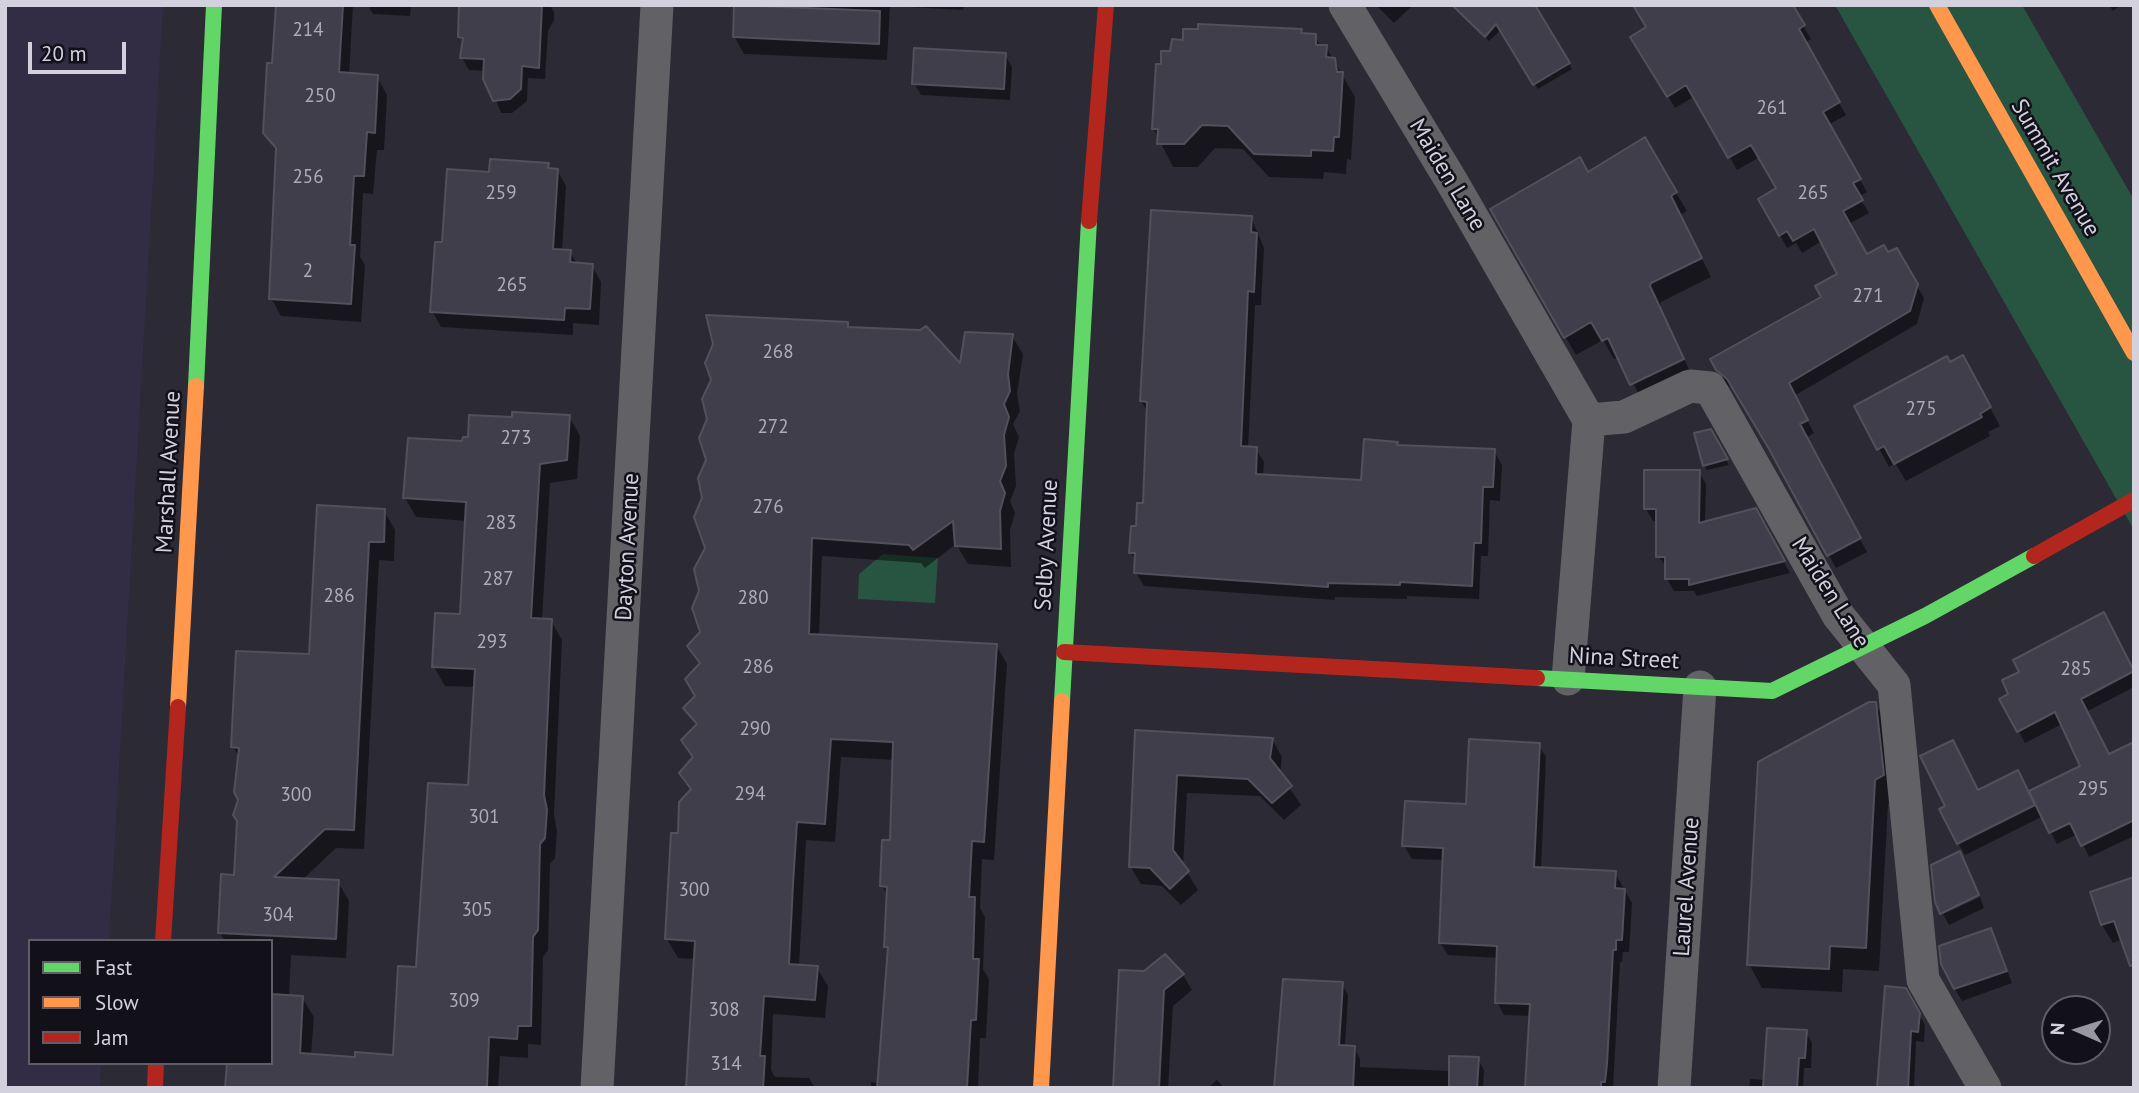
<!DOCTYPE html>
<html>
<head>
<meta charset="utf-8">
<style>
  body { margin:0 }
  #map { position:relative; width:2139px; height:1093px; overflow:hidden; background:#2c2a35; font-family:"PT Sans",sans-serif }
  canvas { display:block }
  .frame { position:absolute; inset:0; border:7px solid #d4d1df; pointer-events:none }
  .legend { position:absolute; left:28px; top:939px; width:245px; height:126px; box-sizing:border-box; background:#121019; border:2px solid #605d68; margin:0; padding:9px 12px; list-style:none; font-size:21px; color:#d4d1df }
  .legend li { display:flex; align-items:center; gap:14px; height:35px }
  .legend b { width:35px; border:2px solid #605d68 }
  .north { position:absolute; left:2041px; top:995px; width:70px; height:70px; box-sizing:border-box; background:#121019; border:2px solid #605d68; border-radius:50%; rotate:273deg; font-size:19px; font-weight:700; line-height:28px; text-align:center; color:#d4d1df }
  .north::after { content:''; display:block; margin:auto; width:24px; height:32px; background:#9997a4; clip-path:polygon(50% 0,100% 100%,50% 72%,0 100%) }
  .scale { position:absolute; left:28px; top:42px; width:98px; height:32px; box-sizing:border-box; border:4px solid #d4d1df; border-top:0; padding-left:9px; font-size:21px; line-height:24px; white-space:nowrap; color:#d4d1df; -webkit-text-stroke:5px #121019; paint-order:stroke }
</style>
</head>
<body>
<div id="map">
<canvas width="2139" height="1093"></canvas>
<div class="frame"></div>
<ul class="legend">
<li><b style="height:9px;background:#63d668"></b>Fast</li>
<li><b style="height:9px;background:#ff974d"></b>Slow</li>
<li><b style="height:9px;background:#b3261e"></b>Jam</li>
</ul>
<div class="north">N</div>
<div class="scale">20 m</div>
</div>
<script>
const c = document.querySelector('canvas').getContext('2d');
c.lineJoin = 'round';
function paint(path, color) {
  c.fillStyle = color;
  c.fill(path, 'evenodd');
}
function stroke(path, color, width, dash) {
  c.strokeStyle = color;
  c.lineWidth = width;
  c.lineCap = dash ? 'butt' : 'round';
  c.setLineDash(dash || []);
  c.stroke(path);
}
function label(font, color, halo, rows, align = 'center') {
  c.font = font + ' "PT Sans",sans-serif';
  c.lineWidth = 5;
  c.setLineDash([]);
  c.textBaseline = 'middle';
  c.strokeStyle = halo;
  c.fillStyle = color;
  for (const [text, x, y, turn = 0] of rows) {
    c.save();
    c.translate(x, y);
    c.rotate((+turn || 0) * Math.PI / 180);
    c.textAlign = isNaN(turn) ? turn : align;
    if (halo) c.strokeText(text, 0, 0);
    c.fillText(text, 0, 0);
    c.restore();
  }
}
const built = new Path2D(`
  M5 5H163L109 941H30V1063H101L100 1088H5Z`);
const green = new Path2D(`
  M1835 5H2022L2134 200V530Z
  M883 554 938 558 935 603 858 599 859 574Z`);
const shadow = new Path2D(`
  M277 5H353L349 75 377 77 387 95 384 150H377L373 194 363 193 360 257 365 265 361 322 281 316 271 298 277 153 265 132Z
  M368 5H411L410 16 373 14Z
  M461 5H550L554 12V20L548 31 545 79 528 78 527 101 512 113H501L485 71 469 70 462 58Z
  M736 5H964L963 10 890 6 887 60 744 54 734 36Z
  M1376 5H1413L1394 23Z
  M1791 5 1811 39 1805 43 1846 115 1828 125 1867 192 1859 197 1869 213 1849 224 1867 256 1896 250 1924 298 1917 324 1794 396 1814 433 1806 438 1867 552 1836 568 1773 453 1736 391 1725 383 1712 359 1824 297 1840 274 1822 241 1802 253 1796 243 1787 248 1760 200 1778 189 1760 157 1737 170 1695 96 1675 108 1633 37Z
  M2109 5H2121L2113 11Z
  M1520 12 1489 41 1463 14Z
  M1547 27 1572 69 1538 89 1505 36Z
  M1301 30 1303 35 1315 36 1321 47H1326L1355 97 1351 160 1347 159 1346 174 1324 172 1323 179 1269 177 1243 149 1215 148 1198 167H1173L1153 128Z
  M1005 55 1012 67 1010 100 921 95 914 83Z
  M1644 140 1687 211 1680 215 1711 277 1661 302 1660 307 1693 378 1643 402 1619 356 1614 359 1603 340 1576 355 1492 210 1588 174Z
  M548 165 551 170H557L566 186 562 251 570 252 578 265 592 266 601 282 599 325 573 323V335L441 327 432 311 444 244 491 173Z
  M1251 217 1264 248 1261 305H1255L1248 448 1256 449 1264 462 1263 476 1362 482 1397 443 1398 447 1494 451 1502 465 1500 501 1490 500 1488 556H1481L1479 599 1407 596V599L1335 597V600L1144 586 1136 573 1137 562 1131 553 1145 505 1148 413 1141 401Z
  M847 323 850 328 961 367 1012 336 1023 354 1017 394 1020 411 1013 424 1019 437 1014 454 1016 486 1010 501 1015 513 1010 530 1011 567 968 564 956 544 925 568 921 563 822 556 819 636 996 645 1007 664 994 860 982 859 980 908 985 917 983 969 989 979 986 1038H980L978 1088H871V1082L879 1083 890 953 886 946 888 896 882 886 891 842 895 760 841 757 835 842 806 840 799 966 817 968 828 986 825 1018 773 1014 771 1070 775 1077 809 1078 815 1088H688L696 959 678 958 667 939 680 835 691 791 681 773 694 759 683 740 697 727 685 708 698 696 700 665 690 647 702 633Z
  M1949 364 1972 375 2000 426 1988 432 1990 436 1906 481 1895 463 1889 467 1857 407Z
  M569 416 580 436 577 479 550 483 542 621H551L562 640 554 815 557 831 555 858 550 864 548 950 543 957 541 1045 528 1044V1058L500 1056 498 1088H227L271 1063V941H225L220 933 236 877 240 758 233 747 311 656 384 511 395 530 394 561 379 560 364 849 336 848 302 880 338 882 349 901 346 958 291 955 289 997 302 998 314 1017 311 1055 394 1056 470 787 476 687 445 686 434 667 462 616 467 521 416 517 405 498 464 443 514 419Z
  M1710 431 1729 465 1707 470 1704 465Z
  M1699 472 1706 484 1705 523 1755 510 1790 573 1697 596 1694 591H1674L1667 579V568L1658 556V521H1653L1646 509Z
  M2110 626 2134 671V687L2086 712 2109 756 2134 744V836L2089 857 2078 834 2057 844 2043 816 1965 855 1958 843 1978 792 2029 793 2082 767 2062 724 2025 743 2001 699Z
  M1875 704 1889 728 1896 799 1888 804 1879 971 1843 969 1842 992 1762 988 1749 964Z
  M1137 732 1272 739 1282 757 1280 774 1301 805 1284 820 1260 796 1187 793 1183 866 1198 890 1181 905 1162 886 1141 884 1130 866Z
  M1538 744 1546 757 1541 869 1615 873 1632 903 1629 952H1623L1622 962H1620L1613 1088H1527L1531 1016 1504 1015 1497 1002 1498 958 1448 955 1440 942 1445 860 1412 859 1404 846 1468 806Z
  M2134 879V969L2122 939 2113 943 2102 925 2092 894Z
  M1980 897 1984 908 1949 925 1943 914Z
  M1991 930 2012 983 1962 1001 1955 989Z
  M1121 972 1183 975 1192 990 1173 1006 1168 1088H1115Z
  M1342 984 1348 995 1345 1047H1354L1360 1059V1067L1451 1071 1478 1059 1484 1070 1483 1088H1276Z
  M1905 990 1925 1025 1924 1042 1916 1041 1914 1088H1880Z
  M1806 1032 1812 1043 1811 1068H1804L1803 1088H1749L1750 1079 1765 1080Z
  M1217 1080 1224 1088H1208Z`);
const building = new Path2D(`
  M276 5H343L339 72 378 75 375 133 367 132 364 176H354L350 245H355L351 304 269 299 276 148 263 133 267 63H272Z
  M459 5H542L539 68 522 66 521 89 510 99 493 101 483 79 484 59 460 58 463 38 458 37Z
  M734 5 880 11 879 44 733 37Z
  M1452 5H1535L1570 63 1533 85 1496 24 1485 37Z
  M1633 5H1793L1805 25 1799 29 1840 102 1823 112 1861 179 1853 183 1863 200 1843 211 1867 254 1884 245 1888 252 1897 248 1918 284 1910 311 1789 383 1808 420 1800 424 1861 538 1827 556 1769 449 1727 379 1716 370 1710 359 1821 297 1815 286 1837 274 1814 229 1793 241 1787 231 1779 236 1758 199 1776 188 1751 145 1728 158 1686 85 1667 97 1630 37 1646 27Z
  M1198 24 1302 29 1301 33 1316 34V45H1327L1326 57 1335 58 1337 72H1343L1339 137H1334L1333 151 1311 150V156L1254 154 1228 126 1202 125 1184 144H1157L1158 129H1152L1156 64H1161V51H1170L1172 39 1183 40V29H1198Z
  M914 48 1006 53 1004 89 912 84Z
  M1645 137 1677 192 1671 196 1702 258 1651 283 1650 286 1684 359 1630 385 1608 338 1602 341 1591 322 1564 338 1490 209 1580 157 1588 172Z
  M490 159 549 163 548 168 558 169 553 249 571 250 570 262 593 264 590 309 565 308 564 320 430 312 435 242H442L447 169 489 172Z
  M1151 210 1252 216 1251 232 1257 233 1254 292 1248 291 1241 446 1257 447 1256 474 1361 480 1364 439 1398 442 1397 445 1495 449 1493 487H1483L1481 543H1474L1472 586 1400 582V585L1328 583V587L1134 573 1135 553H1129L1131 526H1136L1137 503H1143L1147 402 1140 401Z
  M706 315 848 322V327L920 330 926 326 960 363 965 332 1013 334 1008 374 1010 391 1004 404 1009 417 1004 435 1006 466 1000 481 1005 493 1000 511 1001 549 955 546 953 521 913 550 909 545 812 538 809 634 997 644 984 842 972 841 969 897H975L973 959H979L976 1020H971L967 1088H877L888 947H884L887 887 880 886 882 840H890L893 742 831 739 825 824 797 822 793 884 789 964 818 966 815 1000 764 996 760 1056H765L763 1088H686L695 941 665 939 671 833H678L679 802 691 789 679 773 693 757 681 740 697 724 683 708 695 696 685 679 700 663 687 646 700 632 692 608 699 591 694 569 705 548 694 517 702 498 698 478 706 460 699 438 707 419 702 399 711 380 705 363 713 344Z
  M1963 355 1991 407 1980 414 1982 417 1894 464 1884 446 1877 450 1854 406 1947 356 1950 362Z
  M512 412 570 415 567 460 540 464 531 618 552 619 544 795 547 810 545 838 540 844 538 930 533 937 531 1026H518L517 1039 489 1037 487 1086 483 1088H225L227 1063H271V994L303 996 300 1053 355 1057V1052L393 1055 398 966 416 967 428 783 468 785 475 669 432 667 435 613 460 614 466 502 403 498 408 438 462 441 463 437H468L469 415 512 417Z
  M1711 429 1728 459 1703 466 1694 433Z
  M1644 470H1700L1699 523 1756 508 1785 561 1689 585V579H1665V557H1656V509H1644Z
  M317 505 385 509 384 542H369L354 830 325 829 274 877 339 880 336 939 218 933 221 874 234 875 237 821 233 815 238 800 234 792 239 748 231 747 236 651 309 654Z
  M2104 612 2134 671 2081 699 2109 754 2134 742V820L2081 846 2070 823 2049 833 2029 791 2080 766 2055 712 2017 732 1999 699 2008 694 2002 680 2019 672 2013 660Z
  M1869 702H1876L1884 775 1875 780 1866 948 1830 946 1829 969 1747 965 1758 762Z
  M1135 730 1273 738 1270 758 1292 786 1272 803 1248 779 1177 775 1173 850 1189 871 1170 889 1150 868 1129 867Z
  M1469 739 1540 743 1534 867 1616 871 1615 888 1625 889 1622 940H1616V950H1613L1607 1064 1605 1082H1601V1088H1525L1530 1004 1495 1003 1497 946 1439 943 1443 848 1402 846 1405 801 1466 804Z
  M1953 740 1978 790 2018 770 2035 805 1957 844 1939 809 1945 806 1920 756Z
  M1960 851 1979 895 1940 914 1935 902 1931 865Z
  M2134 877V965L2130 966 2114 921 2101 925 2090 892Z
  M1991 928 2007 971 1954 989 1941 964 1939 946Z
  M1165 954 1184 974 1164 990 1159 1088H1113L1119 970 1144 971Z
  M1283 979 1343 982 1339 1045 1355 1046 1353 1088H1274Z
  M1885 986 1906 988 1920 1013 1918 1032 1911 1031 1908 1088H1877Z
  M1767 1028 1807 1030 1805 1058H1799L1797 1088H1763Z
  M1449 1056 1479 1057 1477 1088H1449Z`);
const street = new Path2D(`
  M1345 5 1452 182 1589 420 1568 679
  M1589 420 1624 417 1690 386 1710 388 1838 615 1894 685 1923 980 1985 1088
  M597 1088 657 5
  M1674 1088 1700 687`);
const fast = new Path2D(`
  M196 386 214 5
  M1537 678 1772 691 1925 616 2034 556
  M1062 701 1089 221`);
const slow = new Path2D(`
  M1937 5 2134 353
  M178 707 196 386
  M1041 1088 1062 701`);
const jam = new Path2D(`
  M1089 221 1106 5
  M2034 556 2134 500
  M1064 652 1537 678
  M163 941 178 707
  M155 1088 156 1063`);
const numberNames = [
  ["214",308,31],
  ["250",320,97],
  ["261",1772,109],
  ["256",308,178],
  ["259",501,194],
  ["265",1813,194],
  ["2",308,272],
  ["265",512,286],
  ["271",1868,297],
  ["268",778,353],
  ["275",1921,410],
  ["272",773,428],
  ["273",516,439],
  ["276",768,508],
  ["283",501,524],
  ["287",498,580],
  ["286",339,597],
  ["280",753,599],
  ["293",492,643],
  ["286",758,668],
  ["285",2076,670],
  ["290",755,730],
  ["295",2093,790],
  ["294",750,795],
  ["300",296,796],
  ["301",484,818],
  ["300",694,891],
  ["305",477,911],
  ["304",278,916],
  ["309",464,1002],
  ["308",724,1011],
  ["314",726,1065]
];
const streetNames = [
  ["Summit Avenue",2055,168,60],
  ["Maiden Lane",1447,175,59],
  ["Marshall Avenue",169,472,-87],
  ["Selby Avenue",1047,545,-87],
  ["Dayton Avenue",628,547,-87],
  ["Maiden Lane",1830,593,58],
  ["Nina Street",1624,659,3],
  ["Laurel Avenue",1687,887,-86]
];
paint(built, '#332c45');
paint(green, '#285541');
paint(shadow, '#0007');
paint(building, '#413e4b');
stroke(building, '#52505a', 2);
stroke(street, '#626166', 33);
stroke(fast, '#63d668', 16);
stroke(slow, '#ff974d', 16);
stroke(jam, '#b3261e', 16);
label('19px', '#afacba', null, numberNames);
label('23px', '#d4d1df', '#121019', streetNames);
</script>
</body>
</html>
